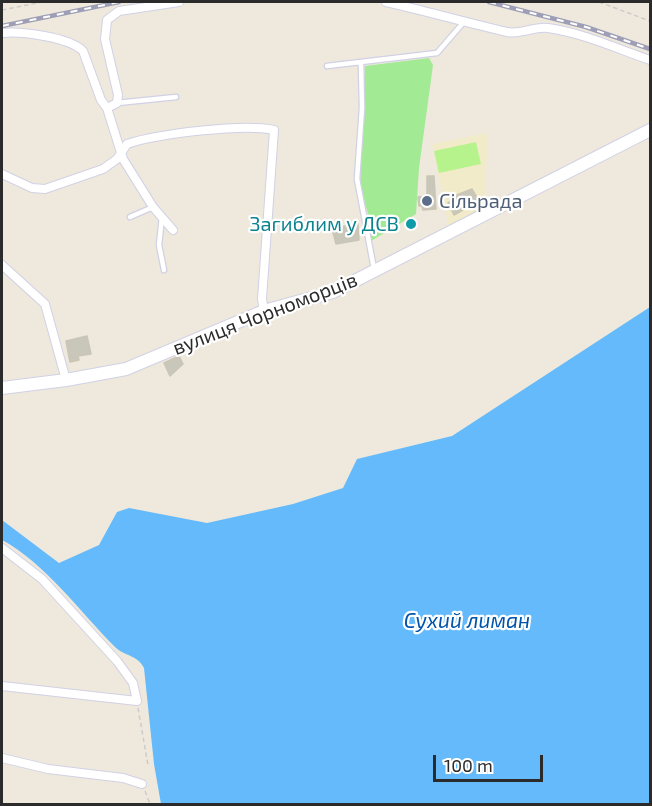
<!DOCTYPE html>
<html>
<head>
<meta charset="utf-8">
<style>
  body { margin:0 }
  #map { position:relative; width:652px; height:806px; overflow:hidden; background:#eee9dc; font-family:"Exo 2",sans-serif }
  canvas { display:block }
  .frame { position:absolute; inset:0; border:3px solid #2b2b2b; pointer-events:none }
  .scale { position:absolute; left:433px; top:755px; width:110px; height:27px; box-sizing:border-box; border:3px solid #2b2b2b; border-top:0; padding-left:8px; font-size:18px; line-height:21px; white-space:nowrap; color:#2b2b2b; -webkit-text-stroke:4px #fff; paint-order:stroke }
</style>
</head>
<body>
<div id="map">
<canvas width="652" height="806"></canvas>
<div class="frame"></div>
<div class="scale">100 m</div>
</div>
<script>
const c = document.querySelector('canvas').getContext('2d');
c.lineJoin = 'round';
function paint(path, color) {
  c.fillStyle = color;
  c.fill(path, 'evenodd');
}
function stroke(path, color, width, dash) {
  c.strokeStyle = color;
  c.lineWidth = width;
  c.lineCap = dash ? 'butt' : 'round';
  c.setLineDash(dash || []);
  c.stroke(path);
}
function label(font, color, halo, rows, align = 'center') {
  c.font = font + ' "Exo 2",sans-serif';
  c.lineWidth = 4.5;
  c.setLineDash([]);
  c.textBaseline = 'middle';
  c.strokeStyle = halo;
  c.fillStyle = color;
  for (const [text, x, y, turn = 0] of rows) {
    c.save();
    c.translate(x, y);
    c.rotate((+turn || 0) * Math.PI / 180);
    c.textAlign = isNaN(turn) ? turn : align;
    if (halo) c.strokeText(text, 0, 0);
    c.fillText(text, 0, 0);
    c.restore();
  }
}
const education = new Path2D(`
  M488 133 485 193 490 207 449 227 432 144Z`);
const green = new Path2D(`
  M429 58 433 65 419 168 416 214 371 241 369 217 360 187 365 66Z`);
const pitch = new Path2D(`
  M476 142 481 164 439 173 434 151Z`);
const water = new Path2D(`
  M650 307V804H161L154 764 144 668C138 655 124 656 115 647 80 612 45 563 2 540V520L59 563 99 545 117 512 129 508 207 523 293 504 343 488 357 459 452 436Z`);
const building = new Path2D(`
  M427 176H434L436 209 423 210 422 206H419L418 197 427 196Z
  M472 189 479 201 454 215 448 203 455 199 454 196Z
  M358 224 359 240 336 244 332 228Z
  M87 336 91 354 78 356 79 360 70 362 66 341Z
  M179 356 183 364 170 376 164 363Z`);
const path = new Path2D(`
  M599 2 650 21
  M2 10 42 2
  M138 708 148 765
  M145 791 150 804`);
const service = new Path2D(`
  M361 64 362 108 357 179 374 269
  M327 66 437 53 463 23
  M117 103 176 97
  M130 217 153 207
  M162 217 159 245 164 270`);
const minor = new Path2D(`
  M386 2C427 11 467 23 507 32 521 35 534 26 548 28 583 33 618 49 650 60
  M2 33C21 31 69 37 83 51L101 100 107 108 123 159 153 207 173 230
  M107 108 117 103 118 95 105 39 107 20 119 11 179 2
  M2 174 32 188 45 189 103 169 117 159 127 144C157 134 244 123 274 130L262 299 264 311
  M2 265 45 304 66 380
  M2 548 42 579 117 661 133 683 137 701 2 686
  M2 758 48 769 123 778 142 784`);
const secondary = new Path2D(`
  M2 388 66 380 126 369 264 311 333 292 650 130`);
const rail = new Path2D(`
  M489 2 586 27 650 49
  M2 26 119 2`);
const markers = [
  [427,201,6,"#5c6f8a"],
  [411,224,6,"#0f9aa8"]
];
const serviceNames = [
  ["Сільрада",439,201]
];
const cultureNames = [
  ["Загиблим у ДСВ",399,224]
];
const streetNames = [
  ["вулиця Чорноморців",265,314,-21]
];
const waterNames = [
  ["Сухий лиман",467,621]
];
paint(education, '#f2ebc9');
paint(green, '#a2ea93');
paint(pitch, '#b7f38d');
paint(water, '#64bafb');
paint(building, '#c9c7ba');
stroke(building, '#cac6b5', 1.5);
stroke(service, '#d1d1e5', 7);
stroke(minor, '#d1d1e5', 10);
stroke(secondary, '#d1d1e5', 14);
stroke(path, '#ccc', 1.5, [4.5, 3]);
stroke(service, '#fff', 4.5);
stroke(minor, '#fff', 8);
stroke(secondary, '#fff', 12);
stroke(rail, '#9e9eb7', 4.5);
stroke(rail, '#fff', 2, [7]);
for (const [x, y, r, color] of markers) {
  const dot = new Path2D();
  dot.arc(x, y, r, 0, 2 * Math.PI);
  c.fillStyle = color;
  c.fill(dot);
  stroke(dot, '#fff', 2);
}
label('20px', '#4e5e75', '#fff', serviceNames, 'left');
label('20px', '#0d838f', '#fff', cultureNames, 'right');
label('20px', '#2b2b2b', '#fff', streetNames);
label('italic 21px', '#0054aa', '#fff', waterNames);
</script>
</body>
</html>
